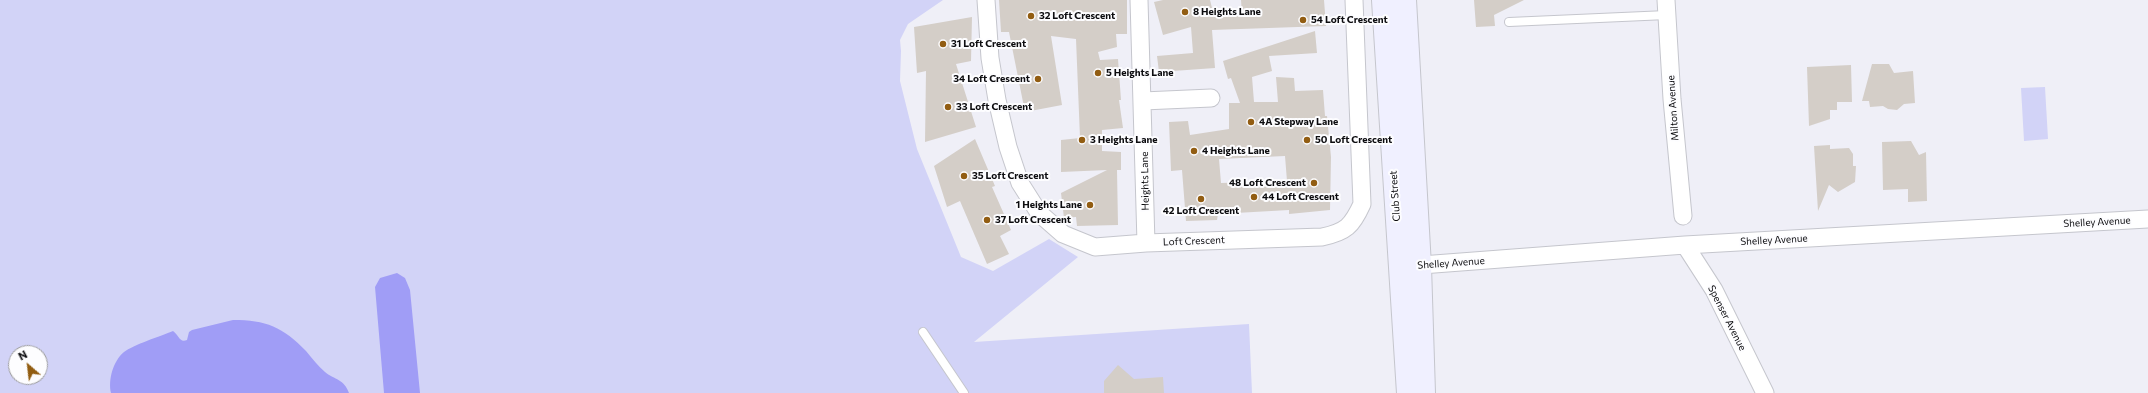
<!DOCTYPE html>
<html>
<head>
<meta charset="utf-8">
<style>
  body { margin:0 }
  #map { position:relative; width:2148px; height:393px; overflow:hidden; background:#efeff7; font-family:Commissioner,sans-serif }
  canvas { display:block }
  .north { position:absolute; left:8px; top:345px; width:40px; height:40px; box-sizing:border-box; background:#fdfdff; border:1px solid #9d9d9f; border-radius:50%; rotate:332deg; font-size:11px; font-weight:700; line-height:16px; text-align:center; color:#0c0c0f }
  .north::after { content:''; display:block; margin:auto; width:14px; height:18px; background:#925d12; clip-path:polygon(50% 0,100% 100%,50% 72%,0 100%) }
</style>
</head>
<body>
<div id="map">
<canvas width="2148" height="393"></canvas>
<div class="north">N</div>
</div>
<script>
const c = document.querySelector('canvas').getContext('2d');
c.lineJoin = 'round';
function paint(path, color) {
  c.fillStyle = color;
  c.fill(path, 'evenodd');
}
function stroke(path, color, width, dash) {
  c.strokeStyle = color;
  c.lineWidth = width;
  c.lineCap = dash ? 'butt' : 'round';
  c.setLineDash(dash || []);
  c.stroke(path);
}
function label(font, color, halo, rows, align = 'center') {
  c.font = font + ' Commissioner,sans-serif';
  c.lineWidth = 4;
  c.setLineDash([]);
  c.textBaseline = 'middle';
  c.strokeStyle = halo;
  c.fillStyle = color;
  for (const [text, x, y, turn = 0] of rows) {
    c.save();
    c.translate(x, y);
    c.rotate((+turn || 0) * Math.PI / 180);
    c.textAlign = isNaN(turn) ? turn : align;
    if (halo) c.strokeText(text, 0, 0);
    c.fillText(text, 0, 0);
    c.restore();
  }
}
const green = new Path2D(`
  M0 0H943L908 24 900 40 901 51 900 81 917 149 961 257 993 271 1049 239 1078 257 974 342 1249 324 1252 393H0ZM16 353H40V377H16Z
  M2045 87 2048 139 2024 141 2021 88Z`);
const water = new Path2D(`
  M397 273 405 278 410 290 420 393H384L375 287 380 278Z
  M233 320C266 320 283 327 306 351 312 358 318 366 325 372 335 380 344 379 349 393H111C108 380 113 361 124 352 133 345 161 336 173 331 179 335 179 343 187 340L189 332 192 330Z`);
const building = new Path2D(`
  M999 0H1127V34H1116L1117 47 1098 52 1100 60 1118 59 1121 100H1119L1123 128 1102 130V151L1121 152V170H1117L1118 225 1077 226 1076 217 1064 218 1061 193 1107 170 1061 172V140L1080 138 1076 39 1051 36 1062 105 1025 112 1009 32H1001Z
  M1163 0H1210L1214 16 1242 15 1241 0H1324L1326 26 1212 30 1215 68 1159 72 1157 56 1193 53 1191 27 1163 35 1154 2Z
  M1474 0H1524L1494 15 1495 26 1476 27Z
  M972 17 971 61 956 64 976 127 925 142 926 71 917 73 914 27Z
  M1315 31 1317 53 1269 56 1272 71 1252 77 1254 102H1278L1276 77 1294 78 1295 91 1323 90 1325 116H1327L1331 157 1330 210 1289 214V210L1218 214 1217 220 1186 221 1182 170 1171 171 1169 122 1188 121 1190 135 1229 129V103H1240L1231 78 1228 79 1223 61ZM1285 156 1287 181 1221 183 1219 159Z
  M1872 64H1889L1894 73 1913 71 1915 103 1904 104 1897 110 1888 109 1883 106 1870 107 1869 101H1862Z
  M1851 65 1852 102H1837V110H1830V119L1809 126 1807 67Z
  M975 139 995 186 992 187 1011 230 1000 236 1009 254 987 264 960 201 947 207 934 166Z
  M1911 141 1919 155 1926 152 1927 201 1908 202V189L1883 190 1882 142Z
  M1830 145V149L1849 148 1853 154V166H1856L1855 182 1838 192 1829 185 1818 211 1814 146Z
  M1118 365 1134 379 1163 377 1164 393H1104V381Z`);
const lane = new Path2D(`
  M1509 22 1667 15
  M923 332 964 393`);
const street = new Path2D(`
  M986 0 990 58 997 100 1008 147 1020 183 1039 213 1063 234 1095 247 1146 243 1322 237C1346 232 1352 226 1362 204L1354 0
  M1139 0 1146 243
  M1666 0 1672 99 1683 216
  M1143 101 1211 98
  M1685 245 1714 290 1765 393
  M1408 266 1685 245 2148 219`);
const secondary = new Path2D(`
  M1383 0 1408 393
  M1405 0 1420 266 1424 393`);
const markers = [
  [1185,12,4,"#925d12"],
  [1031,16,4,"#925d12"],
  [1303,20,4,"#925d12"],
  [943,44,4,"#925d12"],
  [1098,73,4,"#925d12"],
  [1038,79,4,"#925d12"],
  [948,107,4,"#925d12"],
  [1251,122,4,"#925d12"],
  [1082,140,4,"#925d12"],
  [1307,140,4,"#925d12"],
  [1194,151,4,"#925d12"],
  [964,176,4,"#925d12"],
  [1314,183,4,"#925d12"],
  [1254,197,4,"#925d12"],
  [1201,199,4,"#925d12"],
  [1090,205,4,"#925d12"],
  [987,220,4,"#925d12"]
];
const poiNames = [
  ["8 Heights Lane",1193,12],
  ["32 Loft Crescent",1039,16],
  ["54 Loft Crescent",1311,20],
  ["31 Loft Crescent",951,44],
  ["5 Heights Lane",1106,73],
  ["34 Loft Crescent",1030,79,"right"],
  ["33 Loft Crescent",956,107],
  ["4A Stepway Lane",1259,122],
  ["3 Heights Lane",1090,140],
  ["50 Loft Crescent",1315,140],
  ["4 Heights Lane",1202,151],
  ["35 Loft Crescent",972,176],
  ["48 Loft Crescent",1306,183,"right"],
  ["44 Loft Crescent",1262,197],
  ["1 Heights Lane",1082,205,"right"],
  ["42 Loft Crescent",1201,211,"center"],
  ["37 Loft Crescent",995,220]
];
const streetNames = [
  ["Milton Avenue",1673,108,-94],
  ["Heights Lane",1145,181,-91],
  ["Club Street",1395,196,-94],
  ["Shelley Avenue",2097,222,-3],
  ["Shelley Avenue",1774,240,-3],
  ["Loft Crescent",1194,241,-2],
  ["Shelley Avenue",1451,263,-4],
  ["Spenser Avenue",1727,318,63]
];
paint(green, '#d2d3f7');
paint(water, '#a09df6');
paint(building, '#d4cec8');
stroke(lane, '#c5c6cd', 10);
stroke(street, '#c5c6cd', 19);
stroke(secondary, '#c5c6cd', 24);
stroke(lane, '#fff', 8);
stroke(street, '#fff', 17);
stroke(secondary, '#f0f0ff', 22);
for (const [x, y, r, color] of markers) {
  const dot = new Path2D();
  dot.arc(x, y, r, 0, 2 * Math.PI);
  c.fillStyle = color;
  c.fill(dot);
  stroke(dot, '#fdfdff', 1.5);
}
label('bold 10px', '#0c0c0f', '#fdfdff', poiNames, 'left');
label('10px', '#0c0c0f', '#fdfdff', streetNames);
</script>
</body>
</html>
